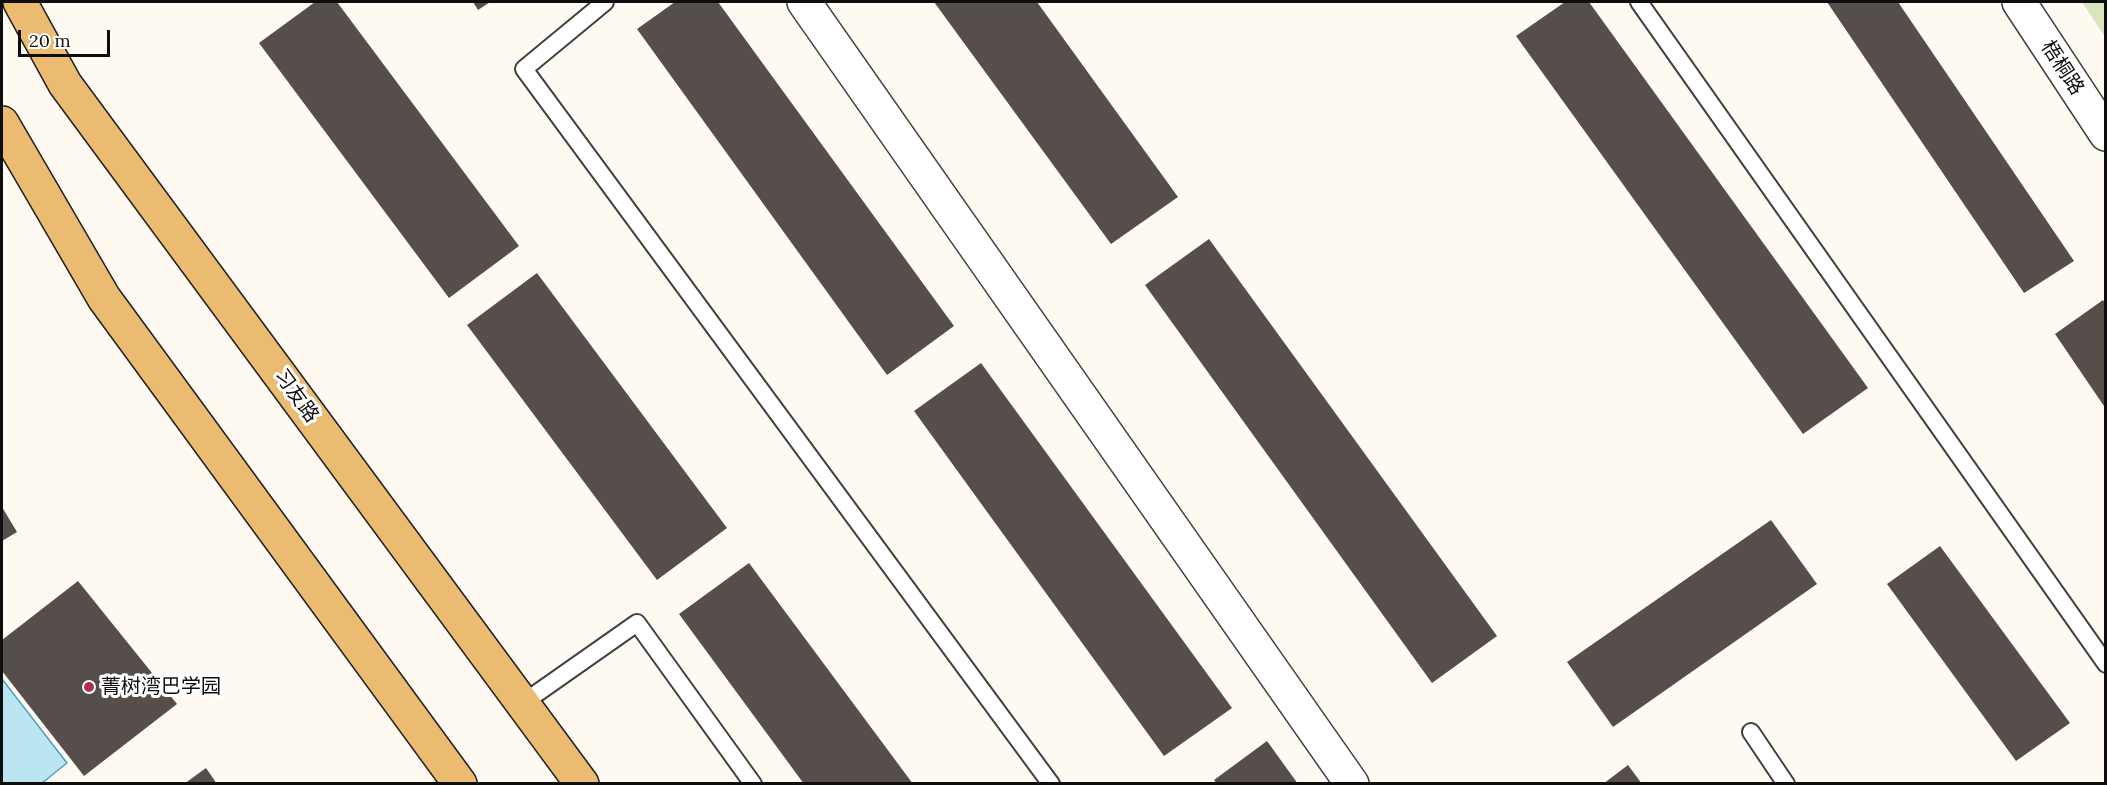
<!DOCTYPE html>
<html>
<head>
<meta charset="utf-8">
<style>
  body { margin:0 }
  #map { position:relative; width:2107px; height:785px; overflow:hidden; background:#fef9f1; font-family:Lora,serif }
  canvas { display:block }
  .frame { position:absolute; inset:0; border:3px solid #0e0e0e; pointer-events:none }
  .scale { position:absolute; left:18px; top:30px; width:92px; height:27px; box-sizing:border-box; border:3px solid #0e0e0e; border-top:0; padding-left:8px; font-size:18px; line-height:21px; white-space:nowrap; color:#0e0e0e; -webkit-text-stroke:4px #fff; paint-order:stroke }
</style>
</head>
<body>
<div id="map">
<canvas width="2107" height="785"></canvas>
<div class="frame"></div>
<div class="scale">20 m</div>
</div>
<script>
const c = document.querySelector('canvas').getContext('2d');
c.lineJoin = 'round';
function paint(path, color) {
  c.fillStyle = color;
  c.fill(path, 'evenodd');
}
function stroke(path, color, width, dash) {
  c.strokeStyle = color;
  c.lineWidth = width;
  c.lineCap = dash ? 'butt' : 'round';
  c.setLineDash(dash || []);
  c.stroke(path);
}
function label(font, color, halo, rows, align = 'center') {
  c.font = font + ' Lora,"Noto Sans SC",serif';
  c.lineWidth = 6;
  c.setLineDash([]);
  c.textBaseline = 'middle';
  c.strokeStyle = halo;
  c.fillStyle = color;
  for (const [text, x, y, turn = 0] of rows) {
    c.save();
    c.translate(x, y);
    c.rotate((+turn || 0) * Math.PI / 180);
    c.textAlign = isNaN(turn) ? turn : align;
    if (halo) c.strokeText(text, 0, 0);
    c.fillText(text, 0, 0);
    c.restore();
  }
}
const green = new Path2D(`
  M2082 2H2105V37Z`);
const water = new Path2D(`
  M2 679 67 763 42 783H2Z`);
const building = new Path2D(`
  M315 2H337L519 246 449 298 259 43Z
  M473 2H490L478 10Z
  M675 2H718L954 326 887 375 637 29Z
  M934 2H1037L1178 197 1111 244Z
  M1565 2H1589L1868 388 1803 434 1516 36Z
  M1827 2H1898L2074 261 2024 293Z
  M1209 239 1497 636 1432 683 1145 285Z
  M537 273 727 528 657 580 467 325Z
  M2103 300 2106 305V409L2055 334Z
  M981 363 1232 708 1164 756 914 411Z
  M2 507 17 532 2 541Z
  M1771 520 1817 584 1613 727 1567 662Z
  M1940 546 2070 723 2016 761 1887 584Z
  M749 563 913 784H804L679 614Z
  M78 581 177 704 84 776 2 671V640Z
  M1267 741 1298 784H1217L1214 780Z
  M1628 765 1642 784H1603Z
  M206 768 217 784H184Z`);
const service = new Path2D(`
  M605 2 524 69 1051 784
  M1639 2 2106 664
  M523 703 637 623 753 784
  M1751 732 1786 784`);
const minor = new Path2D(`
  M804 2 1352 784`);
const tertiary = new Path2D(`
  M2019 2 2106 134`);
const primary = new Path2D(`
  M20 2 65 84 582 784
  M2 123 104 298 460 784`);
const markers = [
  [89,687,6,"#b2324c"]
];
const streetNames = [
  ["梧桐路",2062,68,57],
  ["习友路",296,396,54]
];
const poiNames = [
  ["菁树湾巴学园",101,687]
];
paint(green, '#d8e5bd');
paint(water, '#bae5f1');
stroke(water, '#47a3c1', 1.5);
paint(building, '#564e4b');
stroke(service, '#414141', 20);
stroke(minor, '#414141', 36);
stroke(tertiary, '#414141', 36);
stroke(primary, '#1f1f1f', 36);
stroke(service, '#fff', 16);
stroke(minor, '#fff', 33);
stroke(tertiary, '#fff', 33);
stroke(primary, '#ecbb72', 33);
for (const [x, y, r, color] of markers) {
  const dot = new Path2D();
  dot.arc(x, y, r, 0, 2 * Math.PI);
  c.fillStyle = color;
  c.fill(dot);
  stroke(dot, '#fff', 2);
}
label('20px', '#0e0e0e', '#fff', streetNames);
label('20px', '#0e0e0e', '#fff', poiNames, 'left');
</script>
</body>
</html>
